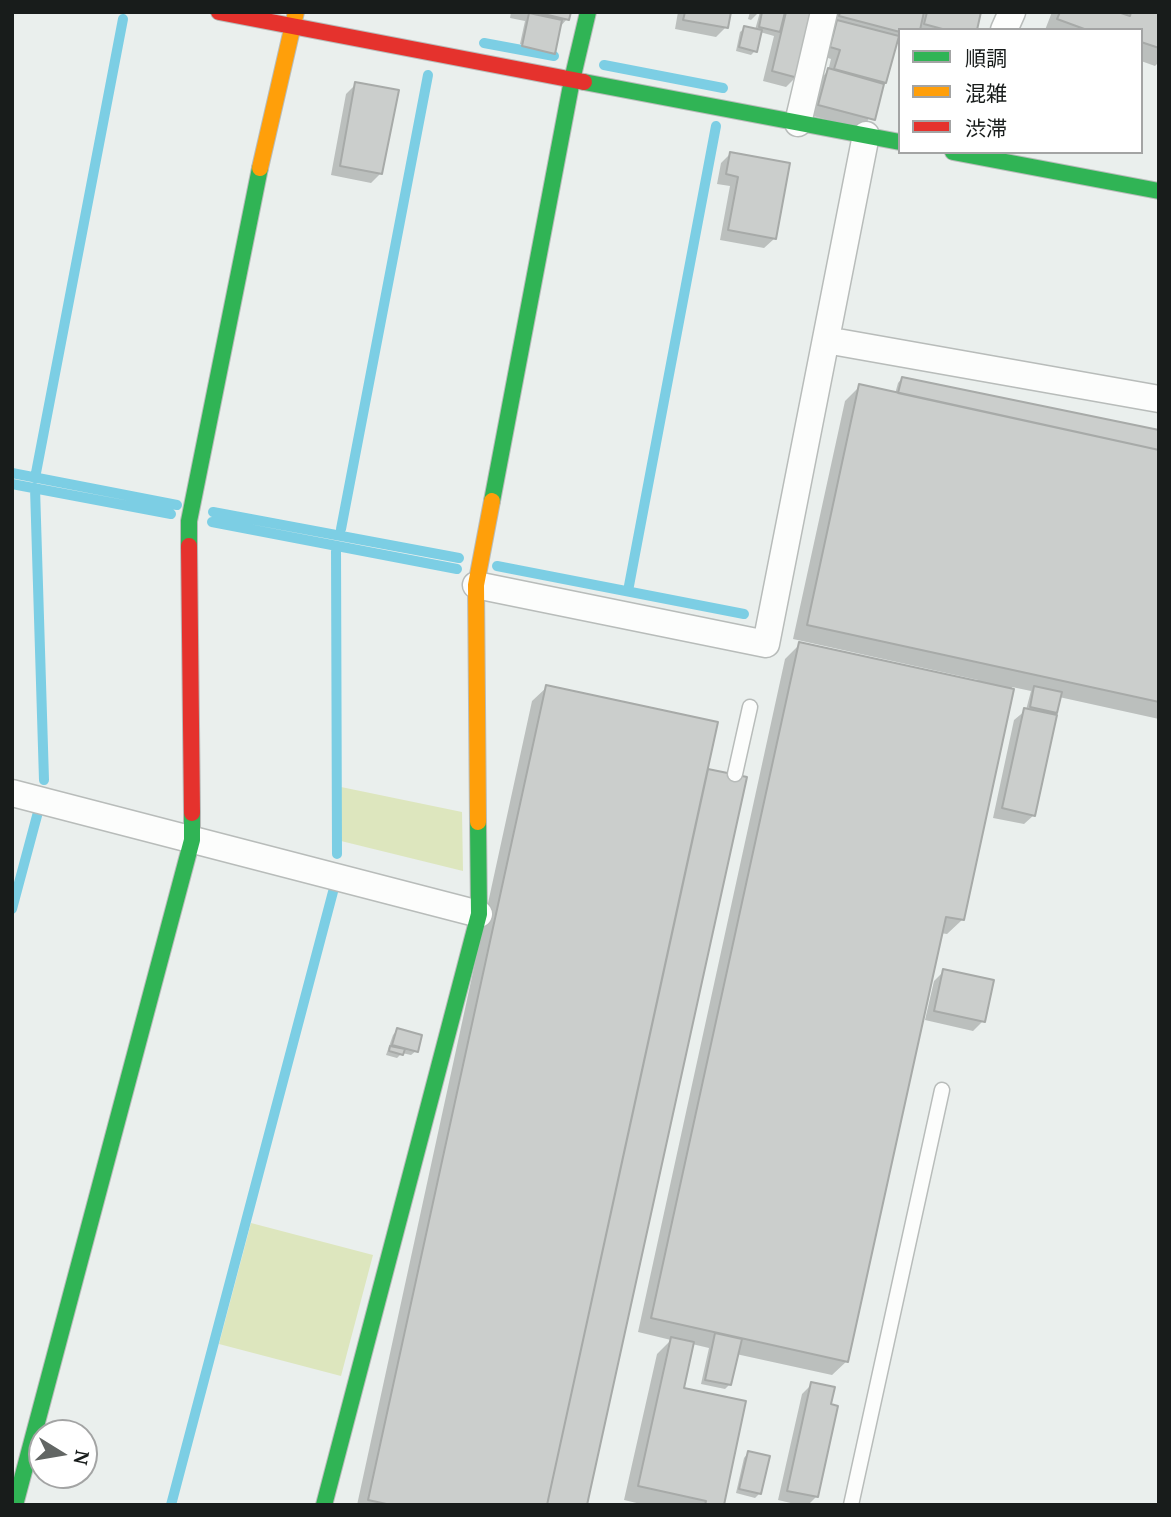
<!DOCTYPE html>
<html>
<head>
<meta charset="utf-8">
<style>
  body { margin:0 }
  #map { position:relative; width:1171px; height:1517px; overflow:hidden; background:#eaefed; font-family:"PT Serif","Noto Sans JP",serif }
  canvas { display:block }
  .frame { position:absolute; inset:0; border:14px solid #181c1b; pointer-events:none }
  .legend { position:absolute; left:898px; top:28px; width:245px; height:126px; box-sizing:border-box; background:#fff; border:2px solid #a3a4a4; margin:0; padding:9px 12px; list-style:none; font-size:21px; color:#181c1b }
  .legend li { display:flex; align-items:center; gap:14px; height:35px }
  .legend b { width:35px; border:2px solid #a3a4a4 }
  .north { position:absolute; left:28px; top:1419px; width:70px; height:70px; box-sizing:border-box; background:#fff; border:2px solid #a3a4a4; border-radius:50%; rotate:101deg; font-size:19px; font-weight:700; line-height:28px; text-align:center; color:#181c1b }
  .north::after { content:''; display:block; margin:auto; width:24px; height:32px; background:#626664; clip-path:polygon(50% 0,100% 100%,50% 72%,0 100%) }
</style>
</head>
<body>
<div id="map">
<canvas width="1171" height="1517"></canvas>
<div class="frame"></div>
<ul class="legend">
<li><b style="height:9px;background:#30b455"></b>順調</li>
<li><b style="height:9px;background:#ff9f0a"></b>混雑</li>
<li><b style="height:9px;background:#e5322d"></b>渋滞</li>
</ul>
<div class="north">N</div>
</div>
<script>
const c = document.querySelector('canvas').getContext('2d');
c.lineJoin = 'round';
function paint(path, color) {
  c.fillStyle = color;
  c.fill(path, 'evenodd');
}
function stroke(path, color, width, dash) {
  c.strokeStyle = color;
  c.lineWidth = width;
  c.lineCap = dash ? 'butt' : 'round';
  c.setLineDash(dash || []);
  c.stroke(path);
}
const green = new Path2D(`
  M341 787 462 812 463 871 341 841Z
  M251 1223 373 1255 341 1376 219 1344Z`);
const shadow = new Path2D(`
  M511 12H569L567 19 559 28 553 53 520 44 525 21 510 18Z
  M678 12H729L726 27 716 37 675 29Z
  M750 12 756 13 759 12 751 20 748 19Z
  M760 12H805L796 77 786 87 763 81 774 36 760 32 755 51 751 55 736 51 740 32 745 28 755 30Z
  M834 12H979L975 30H900V44L895 43 885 82 864 129 809 115 819 80 828 71 831 59 822 56Z
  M1052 12H1113L1122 15 1123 12H1159V62L1155 66 1141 61V30H1045Z
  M519 48 551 55 549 57 518 51Z
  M356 84 381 173 371 183 331 175 346 94Z
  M730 154 774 239 764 248 720 240 730 186 717 184 721 163Z
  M902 378 1159 432V719L1059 697 1056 713 1052 716 1034 815 1024 824 993 818 1014 720 1026 710 1031 691 1012 687 962 920 947 934 940 933 847 1361 832 1375 736 1354 730 1384 725 1389 701 1384 709 1348 692 1344 682 1389 722 1505H645L624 1500 657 1354 671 1340 638 1332 785 659 800 644 978 683V680L793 639 845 401 860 386 895 394 898 383Z
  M547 687 706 770 745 778 585 1505H357L532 701Z
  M944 971 983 1021 973 1031 925 1020 934 981Z
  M397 1030 416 1051 411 1055 402 1053 397 1058 386 1055 393 1035Z
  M812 1384 816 1497 808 1505H799L778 1500 802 1394Z
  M748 1453 760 1493 755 1498 736 1493 744 1458Z`);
const stream = new Path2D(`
  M484 43 554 56
  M604 65 723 88
  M12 473 177 505
  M35 478 123 19
  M12 484 171 514
  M35 488 44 780
  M213 512 459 558
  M212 522 457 569
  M341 529 428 75
  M336 546 337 854
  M497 566 744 614
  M628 591 716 126
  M12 909 38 812
  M171 1505 334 888`);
const building = new Path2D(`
  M535 12H571L569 20Z
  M685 12H731L728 28 683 20Z
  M762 12H785L780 32 759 27Z
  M786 12H813L798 78 772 71Z
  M840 12H924L920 30H900V32L839 16Z
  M927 12H981L977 30H946L924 24Z
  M1060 12H1118L1130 16 1131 12H1159V48L1141 42V30H1087L1057 19Z
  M529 13 562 20 555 54 522 46Z
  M837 20 899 36 886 83 834 69 840 50 830 47Z
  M744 26 762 30 757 52 739 47Z
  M828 68 884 84 875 120 818 105Z
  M355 82 399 90 382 174 340 166Z
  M730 152 790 163 776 239 728 230 738 177 726 174Z
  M902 377 1159 430V450L898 393Z
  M859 384 1159 450V702L807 625Z
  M799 642 1014 689 964 920 946 917 848 1362 651 1318Z
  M546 685 718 722 547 1505H391L368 1500Z
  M1034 686 1062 692 1057 713 1030 707Z
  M1024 708 1057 715 1035 816 1002 808Z
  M708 769 747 777 587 1505H547Z
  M943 969 994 980 985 1022 934 1011Z
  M397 1028 422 1035 418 1052 392 1045Z
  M390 1046 405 1049 403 1055 389 1051Z
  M715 1333 742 1339 731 1385 705 1380Z
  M671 1337 694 1342 684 1388 746 1401 724 1505H705L706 1501 638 1486Z
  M811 1382 835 1387 831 1404 838 1406 818 1497 787 1491Z
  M748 1451 770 1456 761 1494 739 1489Z`);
const lane = new Path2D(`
  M735 774 750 707
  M851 1505 942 1090`);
const street = new Path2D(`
  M1004 30 1012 12
  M798 123 824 12
  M826 340 1159 399
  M476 585 766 644 866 135
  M12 793 479 914`);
const fast = new Path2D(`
  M584 82 900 142
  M953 152 1159 191
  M492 501 572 80 588 12
  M189 546V521L260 168
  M15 1505 192 840V813
  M324 1505 479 914 478 822`);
const slow = new Path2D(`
  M260 168 296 12
  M478 822 476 585 492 501`);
const jam = new Path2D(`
  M219 12 584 82
  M189 546 192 813`);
paint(green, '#dde6be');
paint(shadow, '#0003');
stroke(stream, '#7ccee4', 10);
paint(building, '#cbcecc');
stroke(building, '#a7aaa8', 2);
stroke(lane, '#b8bcba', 17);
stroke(street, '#b8bcba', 29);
stroke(fast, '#b8bcba', 18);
stroke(slow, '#b8bcba', 18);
stroke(jam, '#b8bcba', 18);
stroke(lane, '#fcfdfc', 14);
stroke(street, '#fcfdfc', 26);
stroke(fast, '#30b455', 16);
stroke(slow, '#ff9f0a', 16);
stroke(jam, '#e5322d', 16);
</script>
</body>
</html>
